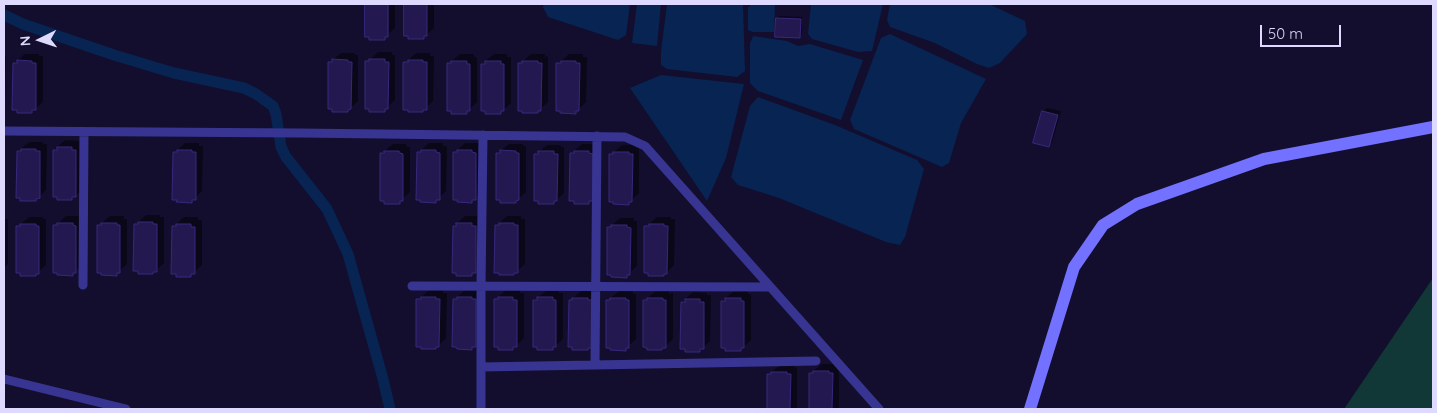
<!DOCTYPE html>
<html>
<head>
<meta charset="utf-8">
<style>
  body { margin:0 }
  #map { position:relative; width:1437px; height:413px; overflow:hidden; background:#130e2d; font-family:Quicksand,sans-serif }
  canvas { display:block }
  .frame { position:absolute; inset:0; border:5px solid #dedaff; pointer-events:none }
  .north { position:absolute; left:15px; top:15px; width:50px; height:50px; -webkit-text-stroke:4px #130e2d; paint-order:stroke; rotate:266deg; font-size:14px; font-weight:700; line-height:20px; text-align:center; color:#dedaff }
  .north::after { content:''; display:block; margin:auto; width:18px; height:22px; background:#dedaff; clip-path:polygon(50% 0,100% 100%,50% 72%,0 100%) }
  .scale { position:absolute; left:1260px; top:25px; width:81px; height:22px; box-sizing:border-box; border:2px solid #dedaff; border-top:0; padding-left:6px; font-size:15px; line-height:18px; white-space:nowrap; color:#dedaff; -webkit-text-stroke:4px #130e2d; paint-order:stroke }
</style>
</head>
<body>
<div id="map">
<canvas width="1437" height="413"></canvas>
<div class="frame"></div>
<div class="north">N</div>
<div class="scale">50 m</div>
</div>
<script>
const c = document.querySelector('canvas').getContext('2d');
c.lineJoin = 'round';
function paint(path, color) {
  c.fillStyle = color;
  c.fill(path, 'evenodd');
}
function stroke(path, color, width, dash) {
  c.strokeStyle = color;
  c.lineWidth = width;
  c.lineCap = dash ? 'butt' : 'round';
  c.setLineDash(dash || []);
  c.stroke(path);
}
const green = new Path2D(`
  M1433 278V409H1344Z`);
const water = new Path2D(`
  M544 4H630L626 35 618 40 548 17 543 7Z
  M637 4H661L657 46 632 43Z
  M667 4H743L745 71 737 77 667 69 661 65V51Z
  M751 4 775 5 774 32H753L748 30V8Z
  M811 4H883L872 51 858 52 812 39 808 34Z
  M890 4H989L1025 21 1027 34 1000 63 989 68 977 64 935 43 890 27 887 20Z
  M890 34 986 79 961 123 949 163 942 167 854 129 850 120 881 38Z
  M753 36 787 41 798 46 810 44 863 60 841 120 758 91 750 83V43Z
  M661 75 744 84 726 158 707 201 630 88Z
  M758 97 835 125 917 160 924 169 905 237 900 245 886 242 779 198 738 185 731 177 750 106Z`);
const shadow = new Path2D(`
  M366 4H387V33H389V4H395V28L384 38 366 36Z
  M405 4H434V28L423 38 405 35Z
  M779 16 802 17V34L799 37 777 18Z
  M378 52H392V55H395V100L384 110 367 62Z
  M341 53H355V55H358V101L347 111 330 62Z
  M416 53H430V56H434L433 101 423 111 405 63Z
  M25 54H39V56H43V102L32 112 18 109 14 63Z
  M460 54H474V57H477V102L466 113 448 64Z
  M494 54H507V57H511V103L500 113 482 64Z
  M531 54H545V57L548 56V102L537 112 520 64Z
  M569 54H583V57H587L586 102 576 112 562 109 558 64Z
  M4 55 6 56 5 101 4 103Z
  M1047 108 1061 111 1052 142 1048 146 1043 112Z
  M65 140 79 141V143H83V189L72 199 54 150Z
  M29 142H43V144H47L46 190 36 200 18 151Z
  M185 143H199V146H203L202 191 192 201 174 153Z
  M429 143H443V146H447L446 191 436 201 418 153Z
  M465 143H479L483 191 472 201 454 153Z
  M393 144H406L407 147H410V192L399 202 385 199 381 154Z
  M509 144H523V146H526V192L515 202 497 153Z
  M582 144H596L591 200 589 202 571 154Z
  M547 145H561V147H564V193L553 203 536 154Z
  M622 145H636V148H639V193L628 203 611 155Z
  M146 215H160V217H164V263L153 273 135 225Z
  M4 216V219H8V264L4 268Z
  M66 216H80L83 264 72 274 55 226Z
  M110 216H124V219H127V264L116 274 98 226Z
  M465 216H479L482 265 471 275 454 226Z
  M507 216H521V219H525V264L514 274 496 226Z
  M29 217H43V219H46V265L35 275 21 272 17 227Z
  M184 217H198V220H202V265L191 275 177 272 173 227Z
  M657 217H671V219H675L674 265 664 275 646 227Z
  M620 218H634V221H637V266L626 276 609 228Z
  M429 290H443V293H447L446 338 436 348 418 300Z
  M465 290H479L482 338 472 348 454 300Z
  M506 290H520V293H524V338L513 349 495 300Z
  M546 291H559V293H563V339L552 349 534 300Z
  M581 291H595L590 346 588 349 570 301Z
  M619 291H633V294H636V339L625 349 607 301Z
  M656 291H669V294L673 293V339L662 349 644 301Z
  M734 291H748V294H751V340L740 350 722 301Z
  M693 292 707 293V295H711L710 341 700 351 682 302Z
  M822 364H836L839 367V409H810V374Z
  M780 365H794V367L797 368V409H768V375Z`);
const canal = new Path2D(`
  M4 15 23 24 114 55 174 73 244 88 256 94 273 106 276 114 281 147 286 157 327 209 348 254 383 379 390 409`);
const building = new Path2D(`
  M365 4H388V37H385V40H369V37H365Z
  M404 4H427V36H424V39H408V36H404Z
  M776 18 801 19 800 38 775 37Z
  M332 59 348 60V62H352L351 109 348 110V112H332V109H328V62H332Z
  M369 59H385V62H389L388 109H385V112H369V109H365V61H369Z
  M17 60 32 61V63H36V110H32V113H17V110H12L13 63H17Z
  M408 60H423V62H427V110H423V112H408V110H403V62H408Z
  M451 61H467V64H470V111H467V114H451V111H447V63H451Z
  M485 61H501V64H504V111H501V114H485V111H481V64H485Z
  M522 61H538V63H542L541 111H538V113H522V111H518V63H522Z
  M561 61H576V63H580L579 111H576V114L560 113V111H556V63H561Z
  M1042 111 1058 115 1049 147 1033 143Z
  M57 147H72V150H76V197H72V200H57V197H53V150H57Z
  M21 149H36V151H40V198L36 199V201H20V198H16L17 151H21Z
  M177 150H192V152H196V200H192V203L176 202 177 200H172L173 152H177Z
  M421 150H436V152L440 153V200H436V203L420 202V200H416L417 152H421Z
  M457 150H472V152L476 153V200H472V203L457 202V200H453V152H457Z
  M500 150 516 151V153H519V200L516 201V203H500V200H496V153H500Z
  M384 151H399L400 153 403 154V201H400V204H384V201H380V153H384Z
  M538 151H554V154H558L557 201H554V204H538V201H534V154H538Z
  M574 151H589V153L593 154V201H589V204H574V201H569L570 153H574Z
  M613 152H629V154H633L632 202H629V205L613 204V202H609V154H613Z
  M138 222H153V224H157V272H153V274H138V271H133L134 224H138Z
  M57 223H73V225L76 226V273H73V276L57 275V273H53V225H57Z
  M101 223H117V225H120V273H117V276L101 275V273H97V225H101Z
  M456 223H472V226H476V273H472V276H456V273H452L453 226H456Z
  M499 223H514V225H518V273H514V275H499V273H494L495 225H499Z
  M20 224H36V226H39V274H36V276H20V273H16V226H20Z
  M176 224H191V227H195V274H191V277H176V274H171L172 226H176Z
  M649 224H664V226H668L667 274H664V276H648V273H644V226H649Z
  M611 225H627V227L631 228 630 275H627V278L611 277V275H607V227H611Z
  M421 297H436V299H440L439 347H436V349H421V347H416V299H421Z
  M457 297H472V299H476V347H472V350L457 349 456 347H452L453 299H457Z
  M498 297H513V300H517V347H513V350H498V347H494V299H498Z
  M537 297H553V300H556V347H553V350H537V347H533V300H537Z
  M572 298H588V300H592V348H588V350H572V347H568L569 300H572Z
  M610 298H626V300H629V348H626V351L610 350V348H606V300H610Z
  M647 298H663V300H666V348H662V350H647V348L643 347V300H647Z
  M725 298H741V301H744V348H741V351H725V348H721V301H725Z
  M685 299H700V302H704V349H700V352H685V349H680L681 302H685Z
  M813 371H829V373H833L832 409H809V373H813Z
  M771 372H787V374H791L790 409H767V374H771Z`);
const street = new Path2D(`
  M4 131 299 133 625 137 645 146 879 409
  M83 285 84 132
  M412 286 770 287
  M595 365 597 136
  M481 367 816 361
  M4 379 126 409
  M481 409V286L483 135`);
const secondary = new Path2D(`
  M1030 409 1074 267 1103 225 1137 204 1264 159 1433 127`);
paint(green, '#113836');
paint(water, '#072453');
paint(shadow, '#0007');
stroke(canal, '#072453', 11);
paint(building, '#231950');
stroke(building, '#38287e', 1);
stroke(street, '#373591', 9);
stroke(secondary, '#7371ff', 12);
</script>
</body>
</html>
